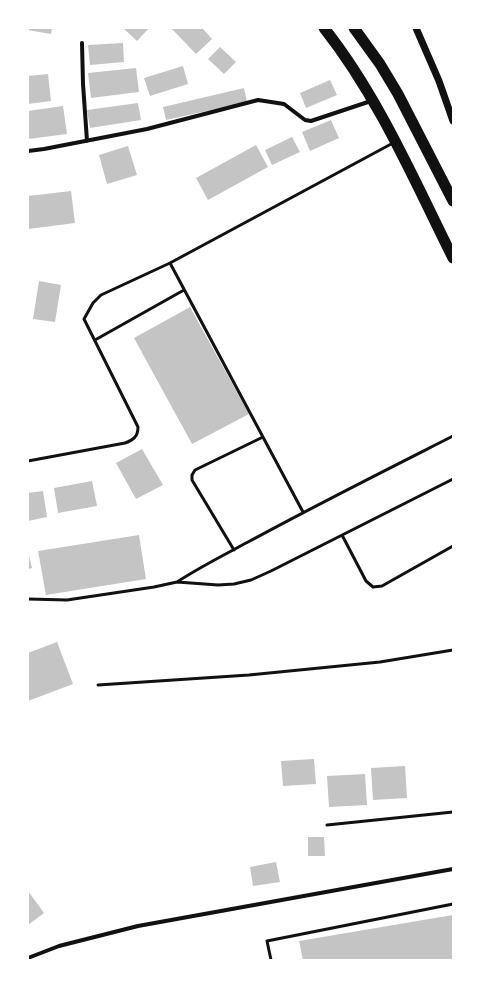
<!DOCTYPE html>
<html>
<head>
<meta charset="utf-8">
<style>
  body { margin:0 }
  #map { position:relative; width:481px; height:988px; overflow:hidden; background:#fff; font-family:Poppins,sans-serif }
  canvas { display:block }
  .frame { position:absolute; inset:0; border:29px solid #fff; pointer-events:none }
</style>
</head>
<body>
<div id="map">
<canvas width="481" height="988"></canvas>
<div class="frame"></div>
</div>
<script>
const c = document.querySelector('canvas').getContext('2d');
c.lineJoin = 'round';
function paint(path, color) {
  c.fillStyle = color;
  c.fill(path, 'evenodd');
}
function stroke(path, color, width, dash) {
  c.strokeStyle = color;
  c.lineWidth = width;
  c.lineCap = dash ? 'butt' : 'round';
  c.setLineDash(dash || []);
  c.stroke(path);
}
const building = new Path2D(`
  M28 28H52L51 34 28 30Z
  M123 28H149L137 41Z
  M171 28H202L212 39 196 54Z
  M123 43 124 62 90 65 88 45Z
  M220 47 236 62 224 74 208 59Z
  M183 66 188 84 150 96 144 78Z
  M136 68 139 92 91 98 88 73Z
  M48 74 51 101 28 104V76Z
  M330 80 337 95 306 108 300 93Z
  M244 88 247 102 166 120 163 107Z
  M138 103 141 120 90 128 87 110Z
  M63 106 67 134 28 139V111Z
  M331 120 339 138 310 151 302 132Z
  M292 137 300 152 272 165 265 150Z
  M256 145 268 167 208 200 196 178Z
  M128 146 137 175 107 184 99 155Z
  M71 191 75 223 28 229V196Z
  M39 281 61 285 55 322 33 319Z
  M190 307 249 414 192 444 134 338Z
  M142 449 163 485 136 499 116 463Z
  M92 481 97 506 58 513 54 488Z
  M43 491 47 517 28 521V493Z
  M139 535 146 579 46 595 38 551Z
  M28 552 32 568 28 569Z
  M57 642 73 684 28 701V653Z
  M314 759 316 784 283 786 281 761Z
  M405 766 407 798 373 800 371 768Z
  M365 774 367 805 329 807 327 776Z
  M308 837H324L325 856H308Z
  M276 862 280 882 253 886 250 867Z
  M28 891 44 913 28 925Z
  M453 915V960H303L299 941Z`);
const service = new Path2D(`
  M95 340 184 290
  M28 461 125 443C133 440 138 437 138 427L84 319 93 303 101 295 170 263
  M303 512 170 263 393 143
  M342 535 366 581 373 587 382 586 453 546
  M234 550 192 480V475L195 470 263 437
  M177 582C200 567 224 555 248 542 316 505 384 471 453 436
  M28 599 67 600 154 587 177 582 218 585 234 584 251 580 271 571 453 479
  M98 685 249 675 380 662 453 650
  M327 825 453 812
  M271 960 267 941 453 904`);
const minor = new Path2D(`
  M82 43 83 84 87 141
  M28 151 44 149 147 129 258 100 284 104 305 120 311 121 371 101
  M28 958 59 946 138 926 453 869`);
const tertiary = new Path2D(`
  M416 28 439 81 453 121`);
const trunk = new Path2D(`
  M324 28C378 96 414 180 453 258
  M354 28 380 64 398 94 453 201`);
paint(building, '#c4c4c4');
stroke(service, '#111', 3);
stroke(minor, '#111', 4);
stroke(tertiary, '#111', 7);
stroke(trunk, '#111', 11);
</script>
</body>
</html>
